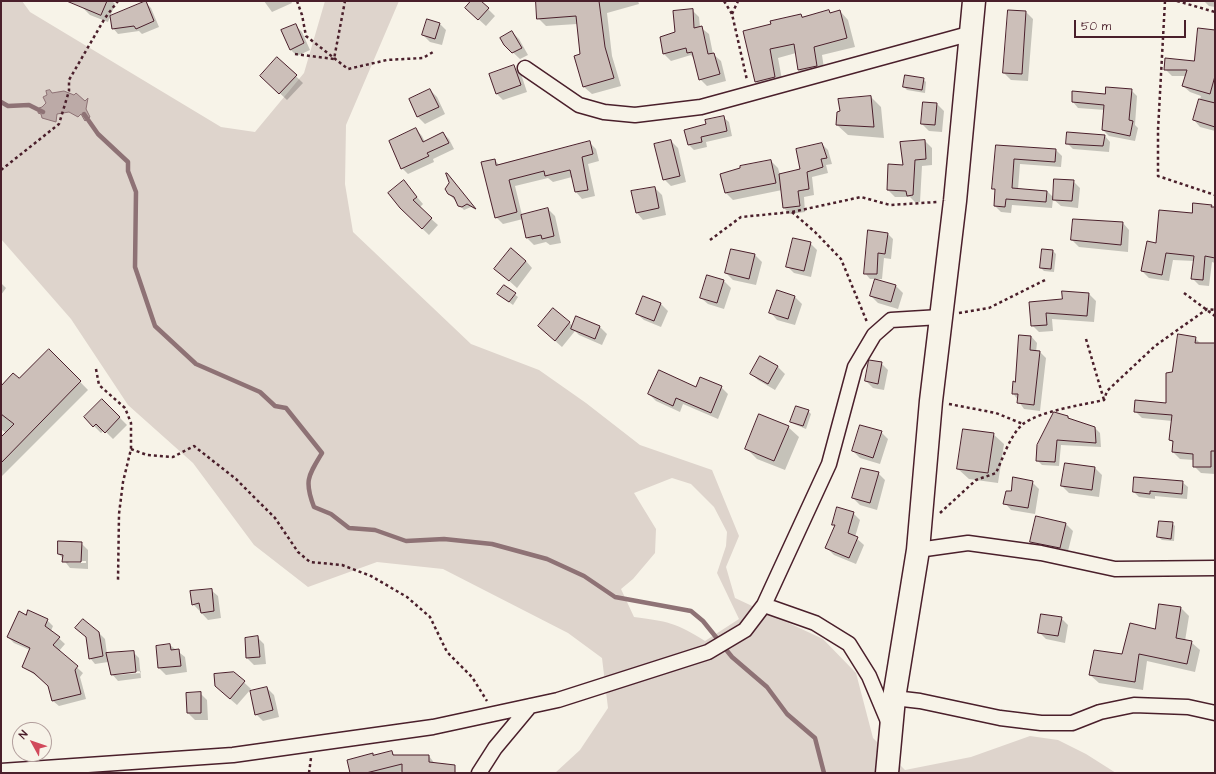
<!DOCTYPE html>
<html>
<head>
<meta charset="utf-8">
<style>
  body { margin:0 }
  #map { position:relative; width:1216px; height:774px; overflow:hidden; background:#f7f3e8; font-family:"Architects Daughter",sans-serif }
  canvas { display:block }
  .frame { position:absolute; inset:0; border:2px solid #4a1f2b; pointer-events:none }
  .north { position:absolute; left:12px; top:722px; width:40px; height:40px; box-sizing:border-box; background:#f7f3e8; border:1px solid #b29e9c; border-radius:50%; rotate:310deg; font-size:11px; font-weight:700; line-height:16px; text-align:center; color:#4a1f2b }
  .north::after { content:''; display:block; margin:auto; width:14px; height:18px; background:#d1495b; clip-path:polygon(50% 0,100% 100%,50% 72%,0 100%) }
  .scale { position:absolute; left:1074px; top:20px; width:112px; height:18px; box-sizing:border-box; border:2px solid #4a1f2b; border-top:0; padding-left:5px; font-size:12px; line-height:14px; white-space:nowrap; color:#4a1f2b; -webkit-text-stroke:3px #f7f3e8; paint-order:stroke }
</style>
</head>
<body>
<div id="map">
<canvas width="1216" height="774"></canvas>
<div class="frame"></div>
<div class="north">N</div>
<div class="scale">50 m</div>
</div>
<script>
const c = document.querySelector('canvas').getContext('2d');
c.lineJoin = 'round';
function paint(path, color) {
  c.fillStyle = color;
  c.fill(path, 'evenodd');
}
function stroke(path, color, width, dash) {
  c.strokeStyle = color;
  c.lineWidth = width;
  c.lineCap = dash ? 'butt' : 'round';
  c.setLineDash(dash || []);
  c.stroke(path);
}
const green = new Path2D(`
  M1 1H22L30 12 221 127 255 132 304 73 325 1H399L346 125 345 184 353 232 471 344 539 370 586 403 640 445 712 470 739 536 726 567 735 598 823 639 856 673 873 738 905 770 971 757 1030 736 1058 740 1086 754 1116 773H555L580 750 608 708 602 658 568 633 443 569 377 562 308 587 254 545 193 463 128 405 71 319 1 239ZM672 478 691 484 714 507 727 532 726 546 717 573 739 619 705 641C677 623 666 621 634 617L621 589 633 579 655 553 656 529 634 493Z`);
const water = new Path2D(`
  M50 90 52 93 64 91 74 95 76 93 85 101 88 98 86 109 90 117 85 121 81 114 78 117 69 112 57 114 56 122 42 118 41 114 38 113 39 108 42 107 46 103 43 97 47 95 46 91Z`);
const shadow = new Path2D(`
  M86 1H112L115 4 108 22 90 15 83 8Z
  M264 1H291L292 3 272 12Z
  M473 1H480L495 16 486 26 466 8Z
  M537 1H638L639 4 607 13 612 56 621 86 592 94 584 87 575 56 581 55 577 24 546 26 538 18Z
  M1204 1H1215V7L1209 6Z
  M145 2 151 8 159 27 142 34 139 31 118 34 113 28Z
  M692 10 699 17 700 27 709 34 713 54 721 61 726 81 707 86 700 79 694 59 691 55 671 61 664 54 661 37 676 33Z
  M829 11 831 13 840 11 848 20 855 47 822 55 825 75 807 78 799 70 796 53 778 58 783 85 764 90 756 82 772 25 801 15 804 18Z
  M1026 12 1033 19 1028 81 1011 80 1004 73Z
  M439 23 446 30 442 45 430 42 423 35Z
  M295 25 302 32 310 50 297 56 290 49Z
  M1215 31V131L1200 127 1194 120 1201 96 1190 92 1183 86 1186 76H1172L1165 69 1195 62Z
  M512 32 519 39 528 55 520 59 504 44Z
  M277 58 303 83 287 100 268 82Z
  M514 67 521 74 527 92 503 100 496 93Z
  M923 79 926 82 925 93 907 90 904 87Z
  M430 90 437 97 445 114 425 124 418 117 410 99Z
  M1131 90 1137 96 1135 125 1138 128 1135 141 1109 136 1103 130 1105 110 1078 108 1073 102Z
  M871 97 881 107 884 138 848 135 837 125Z
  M937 104 944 111 942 132 929 131 922 124Z
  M723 117 729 122 732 136 706 142 707 147 694 150 689 145 707 125Z
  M416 129 422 136 425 142 443 133 449 139 454 149 433 159 434 162 408 174 402 168Z
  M1068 133 1105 136 1110 142 1109 152 1073 149 1067 143Z
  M671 141 678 148 686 182 671 186 664 179Z
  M925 141 932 148V165L922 166 920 202H915L910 197H895L888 190Z
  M589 142 596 149 599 161 588 164 595 196 582 199 576 192 572 177 553 182 548 178 515 186 522 215 548 209 555 216 561 243 550 245 546 242 534 245 527 238 523 219 503 224 496 217 495 160 499 165Z
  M822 144 828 150 832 164 826 165 828 173 812 177 814 195 804 197 805 212 790 214 784 208 782 190 733 200 726 193 741 169V167L771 161 778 168 780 175 801 170Z
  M997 146 1056 150 1062 156 1061 167 1020 164 1018 189 1047 191 1054 198 1073 181 1080 188 1078 208 1061 206 1053 199 1052 208 1012 205 1011 213 1001 212 995 206 996 191 993 188Z
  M450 177 476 210 471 207 464 210 448 193Z
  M404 182 423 204 419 208 438 225 429 235 408 215Z
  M655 188 662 195 666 215 643 220 637 213Z
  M1194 204 1215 207V263L1212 262 1209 286 1199 285 1192 278 1194 261 1173 260 1169 281 1149 278 1142 271 1157 244 1192 214Z
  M1123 223 1129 230 1128 252 1079 247 1072 240Z
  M888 234 893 239 891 259 884 258 882 279H870L865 273Z
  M810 243 817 250 811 277 794 273 787 266Z
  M732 250 755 255 762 262 756 285 733 280 726 273Z
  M1053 251 1056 254 1054 272 1044 271 1041 268Z
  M526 261 532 268 517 288 496 269Z
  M876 280 896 286 903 293 898 309 878 303 871 296Z
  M724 281 731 288 724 309 708 304 701 298Z
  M1 283 6 288 1 295Z
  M504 286 518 297 513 305 502 297Z
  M777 292 795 297 802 304 795 325 777 320 771 313Z
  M1063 292 1089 294 1096 301 1094 322 1052 319 1053 331 1039 332 1032 325 1030 303 1062 300Z
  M644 297 661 304 668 311 661 327 644 320 637 314Z
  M553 309 573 326 577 317 600 327 607 334 602 345 579 335 575 331 562 347 546 333Z
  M1031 336 1037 343 1036 352H1040L1046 358 1040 411 1024 409 1013 393Z
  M1195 338 1201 344H1215V474L1201 473 1194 466V460L1180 459 1173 452 1174 443 1170 440 1172 421 1142 418 1135 411 1167 404 1173 373Z
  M49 350 88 390 1 477V439L6 433 1 429V388L19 379Z
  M761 357 778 367 785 374 775 390 758 380 751 373Z
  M881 363 888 370 884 390 873 388 866 381Z
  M721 387 728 394 718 419 683 404 680 412 656 401 649 394 696 388Z
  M102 400 127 425 113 439 104 430 101 433 85 417Z
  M808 411 811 414 806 429 794 424 791 421Z
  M1068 417 1071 420 1095 428 1100 433 1101 447 1061 445 1059 466 1042 465 1037 460Z
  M788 427 799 437 785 470 757 459 746 448Z
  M881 432 888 439 880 464 860 458 853 451Z
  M993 434 1004 444 998 483 969 479 958 469Z
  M1065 464 1095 468 1102 475 1099 497 1069 493 1062 486Z
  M878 473 885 480 877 510 860 505 853 498Z
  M1032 482 1039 489 1035 514 1011 510 1005 503 1011 492Z
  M1182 482 1188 487 1187 499 1155 496V499L1139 497 1134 492Z
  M853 513 860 520 855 537 864 545 856 564 834 555 827 548 835 527 833 524Z
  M1037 517 1066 524 1073 531 1067 555 1038 548 1031 542Z
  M1172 523 1175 526 1174 541 1162 540 1158 537Z
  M81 543 88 550V569L70 568 59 554ZM67 561H86V563H69Z
  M211 590 218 596 221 618 208 620 193 604Z
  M1181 608 1189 616 1185 641 1191 642 1200 650 1195 672 1147 661 1143 690 1099 683 1090 675 1123 655Z
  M27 616 47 620 53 626 51 631 65 644 59 651 83 673 80 677 86 699 59 706 53 701 49 686 23 666 30 650 14 643 8 637Z
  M1061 618 1068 625 1065 643 1046 639 1039 632Z
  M99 633 105 639 107 654 133 652 139 658 141 678 118 681 112 674 108 662 95 664 90 658 87 637ZM141 671V673L116 675 115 673Z
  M257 637 264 644 266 664 254 665 247 658Z
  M170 645 185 657 187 672 166 675 159 668 157 647Z
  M234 673 251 689 237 705 223 693Z
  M267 688 274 695 279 717 263 721 256 714Z
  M200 693 207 700 208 720H195L188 713Z
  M392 752 395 756H429L435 764 453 773H403V771L396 773H352L374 756Z`);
const stream = new Path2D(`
  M1 102 8 106 29 105 43 112
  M84 114 98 134 128 162V171L136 192 135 267 155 326 196 364 260 392 275 406 286 408 322 453C308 476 304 481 314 507L331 514 349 528 375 530 406 541 444 539 492 544 547 559 584 576 615 597 691 611 703 621 732 657 767 687 787 714 815 738 824 773`);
const building = new Path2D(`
  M67 1H107L101 15Z
  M146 1 154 21 136 29 134 26 112 29 110 16Z
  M471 1H481L489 8 478 20 465 8Z
  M536 1H599L605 47 614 78 583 87 574 56 580 54 576 16 537 19Z
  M693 9 694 28 702 26 708 54 714 53 720 74 699 80 692 52 687 53 686 48 663 54 660 37 675 32 673 11Z
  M829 10 830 13 840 10 847 38 814 47 817 66 798 70 794 44 770 49 775 77 755 82 743 31 771 24 770 21 801 14 802 17Z
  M1008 10 1026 11 1022 74 1003 73Z
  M427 19 440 23 435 39 422 35Z
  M296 24 304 43 290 50 281 30Z
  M1198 28 1215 30V76L1210 94 1182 86 1187 70H1164L1165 58 1194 61Z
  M512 31 522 48 512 53 504 45 500 38Z
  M277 57 297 75 279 94 260 76Z
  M514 65 521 85 496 94 489 74Z
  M905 75 924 78 922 90 903 87Z
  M1106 87 1132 89 1129 120 1133 121 1130 136 1102 130 1104 105 1072 102V91L1105 94Z
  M430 89 439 107 417 117 409 99Z
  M871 96 874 127 836 125 837 112 840 111 838 99Z
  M1199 99 1215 103V127L1193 120Z
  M923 102 937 103 935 125 921 124Z
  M724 116 727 131 701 137 702 142 688 145 684 130 706 124 705 120Z
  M416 128 423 142 443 132 449 143 427 153 429 156 401 169 389 141Z
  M1067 132 1105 135 1103 146 1066 144Z
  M671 140 680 176 663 180 654 144Z
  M925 140 926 159 915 160 913 195 907 196 906 191 887 190 888 164 903 165 900 142Z
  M590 141 593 154 582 157 588 190 575 192 570 170 545 176 544 171 509 180 517 212 495 218 481 162 495 159 496 165Z
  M822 143 827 158 821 159 823 167 807 172 809 189 798 191 800 206 783 208 779 174 800 169 796 149Z
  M996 145 1056 149 1055 162 1014 159 1012 188 1047 191 1046 202 1006 199 1005 207 994 206 995 189H992Z
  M771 160 776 183 725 193 720 174 740 168V166Z
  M446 173H447L476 209 467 204 462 207 458 206 454 197 448 194 445 189 449 183Z
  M1054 179 1074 180 1072 201 1053 200Z
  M404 180 417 197 413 200 432 218 422 229 400 208 388 193Z
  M655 187 659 208 636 213 631 191Z
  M1193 203 1212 205 1211 207H1215V258L1205 256 1203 280 1191 279 1194 256 1166 253 1162 275 1141 271 1147 241 1156 243 1159 210 1192 213Z
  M548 208 554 236 542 239 541 235 526 238 521 215Z
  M1073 219 1123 222 1121 245 1071 240Z
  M868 230 888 233 885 254 878 253 877 274H864Z
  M793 238 811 242 804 271 786 267Z
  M511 248 526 261 509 281 494 269Z
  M731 249 755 254 749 279 725 273Z
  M1042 249 1053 250 1051 269 1040 268Z
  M707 275 724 280 717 303 700 298Z
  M875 279 896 285 891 302 870 296Z
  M504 285 516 293 509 302 497 294Z
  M777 290 795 296 788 319 769 313Z
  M1062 291 1089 293 1087 316 1046 313 1047 325 1031 326 1029 302 1062 299Z
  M643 296 661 303 654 321 636 314Z
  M553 308 570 322 555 341 538 326Z
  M576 316 600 326 595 339 571 329Z
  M1178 334 1196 337 1195 343H1215V451H1211V467H1193V454L1172 452 1173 441 1169 440 1172 415 1134 412 1135 400 1166 403V373L1172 372Z
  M1019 335 1031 336 1030 350 1040 351 1034 405 1017 403 1018 394H1012L1013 381 1015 382Z
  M49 349 81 381 1 463V437L14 424 1 414V386L13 373 19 378Z
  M760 356 778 366 768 384 750 374Z
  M869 360 882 362 878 384 865 381Z
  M659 370 696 387 700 377 722 386 711 413 676 398 673 406 648 394Z
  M102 399 120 417 105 433 96 424 93 427 84 417Z
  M796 406 809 410 803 426 790 422Z
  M1054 412 1068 416V418L1095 427 1096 443 1057 440 1055 462 1036 461 1037 445Z
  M759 414 789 426 774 461 745 449Z
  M860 425 882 431 873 458 852 451Z
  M963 429 994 433 988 473 957 469Z
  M1065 463 1095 467 1092 490 1061 486Z
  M861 468 879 472 870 503 852 498Z
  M1013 477 1033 481 1028 508 1003 504 1006 491H1011Z
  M1134 477 1183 481 1182 494 1150 491V494L1133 492Z
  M837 507 854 512 848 533 858 537 849 558 825 548 835 525H832Z
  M1036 516 1066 523 1060 548 1030 542Z
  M1159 521 1173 522 1171 539 1157 537Z
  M58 541 82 542 81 562H62L63 555 58 554Z
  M212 589 214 611 201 613 199 603 192 605 190 591Z
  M1159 604 1181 607 1176 638 1192 641 1187 664 1139 654 1135 682 1089 675 1094 650 1122 654 1130 623 1155 629Z
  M28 610 48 619 45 626 60 637 53 645 78 666 75 670 81 694 52 701 48 686 34 673 22 667 30 648 7 637 19 611 26 615Z
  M1041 614 1062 617 1058 636 1038 633Z
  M83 619 99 632 103 656 89 659 86 637 75 628Z
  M258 636 260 657 246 658 245 638Z
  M170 644 171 650 179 649 181 666 158 668 156 646Z
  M134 651 136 672 111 675 106 653Z
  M234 672 245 681 230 699 215 686 214 674Z
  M267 687 273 710 255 715 250 691Z
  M201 692V713H187L186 693Z
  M392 751 393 755H429V762L455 765V773H402V764L366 773H350L347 760 373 753V755Z`);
const path = new Path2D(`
  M297 1 302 15 306 36 348 69 387 60 423 58 433 52
  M724 1 732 14 747 80
  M1165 1 1158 130V176L1215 195
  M1177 1 1215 12
  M732 14 738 1
  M295 54 334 59 345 1
  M1 170 59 124 69 91V80L105 18 118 1
  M792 212 815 232 841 259 867 322
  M710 240 741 217 792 212 861 197 890 205 937 202
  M1184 293 1215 316
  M959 313 989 308 1047 279
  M1086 339 1104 400
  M96 369 99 385 125 408 131 423V449L123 482 119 514 118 580
  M949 404 996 413 1023 424
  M131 449 147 455 173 457 194 446 236 479 275 518 298 552 310 562 342 565 371 576 407 597 430 617 447 652 472 677 487 701
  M940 513 976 480 996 473C1003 458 1010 435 1023 424 1040 411 1082 405 1104 400L1107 391 1155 346 1207 309 1215 310
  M309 773 311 758`);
const street = new Path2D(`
  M525 68 579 105 604 112 635 115 701 107 972 33
  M918 550 968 543 1041 553 1115 569 1215 568
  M764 605 815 623 849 644 869 676 890 726
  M894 698 920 701 1000 718 1041 723H1072L1100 712 1134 705 1188 707 1215 713
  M1 771 233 755 433 727 558 700 708 652 745 630 764 605 829 464 855 367 874 335 891 320 940 317
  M479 773 495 748 530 706`);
const highway = new Path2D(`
  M887 773 894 698 918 550 931 401 955 201 974 1`);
paint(green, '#ded4cc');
paint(water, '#bcaaa7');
stroke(water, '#8e7275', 1);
paint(shadow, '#0003');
stroke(stream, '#8e7275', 4.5);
paint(building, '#ccbfb9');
stroke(building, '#4a1f2b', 1);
stroke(street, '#4a1f2b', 17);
stroke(highway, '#4a1f2b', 25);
stroke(path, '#4a1f2b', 2.5, [3, 3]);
stroke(street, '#f7f3e8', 14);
stroke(highway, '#f7f3e8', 22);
</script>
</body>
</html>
